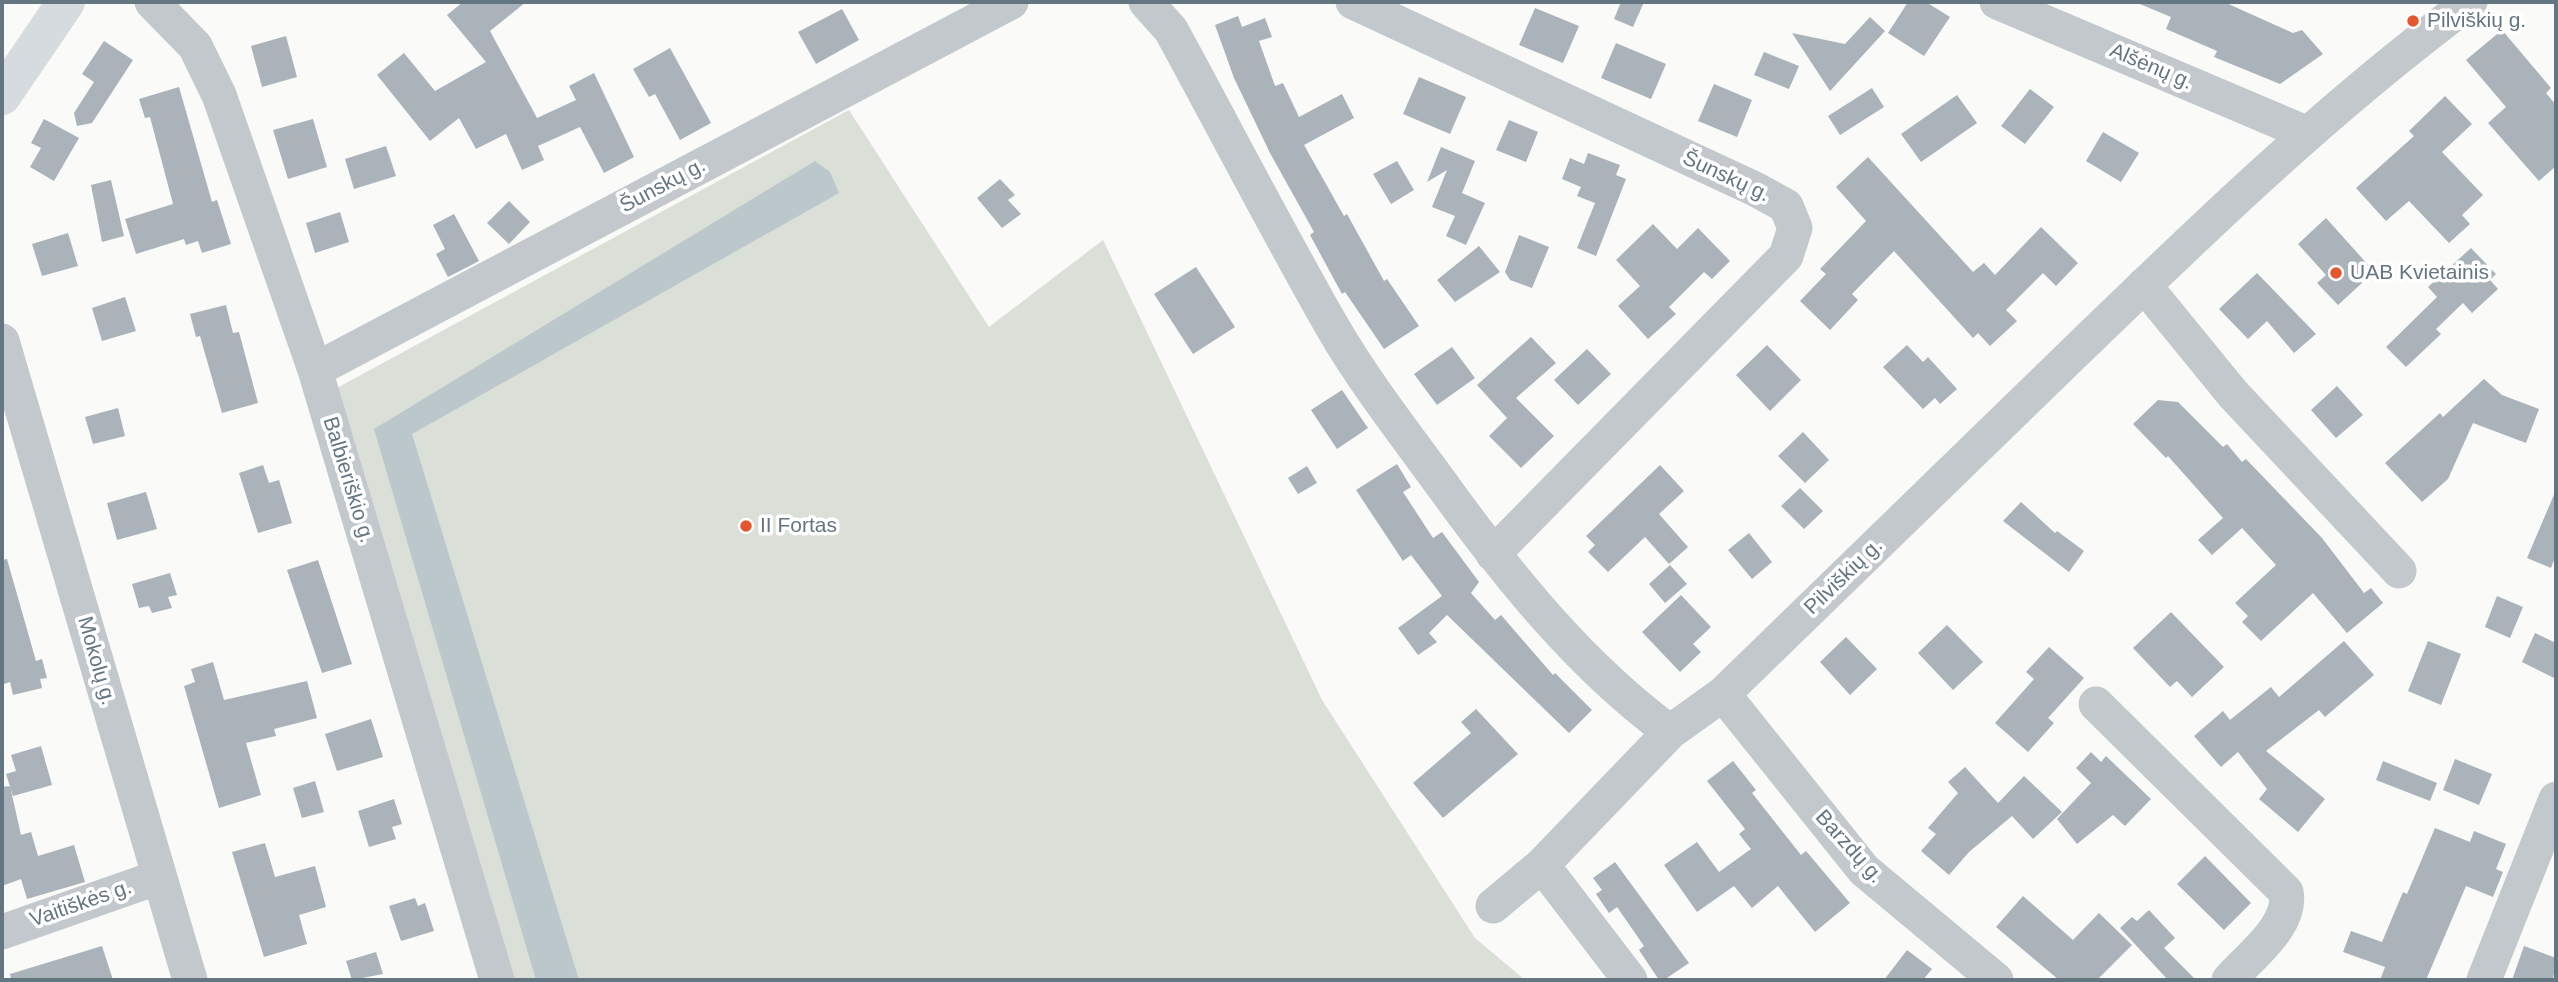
<!DOCTYPE html>
<html>
<head>
<meta charset="utf-8">
<style>
  body { margin:0 }
  #map { position:relative; width:2558px; height:982px; overflow:hidden; background:#fafaf8; font-family:Arial,sans-serif }
  canvas { display:block }
  .frame { position:absolute; inset:0; border:4px solid #657683; pointer-events:none }
</style>
</head>
<body>
<div id="map">
<canvas width="2558" height="982"></canvas>
<div class="frame"></div>
</div>
<script>
const c = document.querySelector('canvas').getContext('2d');
c.lineJoin = 'round';
function paint(path, color) {
  c.fillStyle = color;
  c.fill(path, 'evenodd');
}
function stroke(path, color, width, dash) {
  c.strokeStyle = color;
  c.lineWidth = width;
  c.lineCap = dash ? 'butt' : 'round';
  c.setLineDash(dash || []);
  c.stroke(path);
}
function label(font, color, halo, rows, align = 'center') {
  c.font = font + ' Arial,sans-serif';
  c.lineWidth = 7;
  c.setLineDash([]);
  c.textBaseline = 'middle';
  c.strokeStyle = halo;
  c.fillStyle = color;
  for (const [text, x, y, turn = 0] of rows) {
    c.save();
    c.translate(x, y);
    c.rotate((+turn || 0) * Math.PI / 180);
    c.textAlign = isNaN(turn) ? turn : align;
    if (halo) c.strokeText(text, 0, 0);
    c.fillText(text, 0, 0);
    c.restore();
  }
}
const green = new Path2D(`
  M849 110 989 327 1103 240 1322 700 1475 938 1525 980H511L335 389Z`);
const water = new Path2D(`
  M815 161 830 172 839 193 412 434 579 980H536L374 429Z`);
const building = new Path2D(`
  M463 2H526L490 31 537 118 576 100 569 86 594 73 634 157 604 173 580 127 538 146 544 160 522 170 506 134 476 149 459 118 430 141 377 75 404 53 435 91 486 62 447 15Z
  M1621 2H1644L1633 27 1614 19Z
  M1908 2H1926L1950 17 1924 56 1888 33Z
  M2135 2H2224L2293 33 2302 30 2323 54 2280 84 2214 57 2217 51 2166 29 2171 17Z
  M1535 8 1579 26 1563 63 1519 45Z
  M842 9 859 40 816 64 798 32Z
  M1238 16 1242 27 1265 18 1272 37 1259 41 1275 86 1283 83 1299 117 1342 94 1354 118 1304 145 1344 216 1347 214 1384 281 1387 279 1419 326 1384 349 1345 292 1342 294 1310 235 1314 232 1270 153 1234 78 1215 25Z
  M1870 17 1885 31 1830 91 1792 33 1845 44Z
  M2502 30 2551 88 2546 93 2556 105V166L2539 181 2488 123 2506 107 2466 60Z
  M286 36 297 77 262 87 251 46Z
  M104 41 133 60 92 123 77 126 74 113 94 82 82 74Z
  M1616 43 1666 64 1651 99 1601 78Z
  M670 48 711 123 680 140 655 94 649 97 633 69Z
  M1764 52 1799 66 1789 89 1754 75Z
  M1419 77 1466 97 1450 134 1403 114Z
  M1714 84 1752 100 1737 137 1698 121Z
  M179 87 212 202 217 200 231 244 202 253 198 241 186 245 184 239 136 254 125 219 173 204 150 117 145 118 139 99Z
  M1872 88 1884 107 1840 135 1828 116Z
  M2030 89 2054 107 2025 144 2001 126Z
  M1957 95 1977 123 1921 162 1901 134Z
  M2445 96 2472 124 2442 152 2483 195 2462 215 2470 224 2449 243 2409 201 2386 221 2356 188 2414 136 2409 131Z
  M44 119 79 138 54 181 30 167 41 148 31 143Z
  M313 119 327 167 288 179 273 130Z
  M1509 120 1538 132 1526 162 1496 150Z
  M2103 132 2139 153 2121 182 2086 161Z
  M386 146 396 176 354 189 345 159Z
  M1441 147 1475 161 1462 193 1485 203 1466 245 1446 236 1455 216 1432 207 1447 170 1427 182Z
  M1588 153 1620 165 1616 175 1626 179 1596 256 1577 248 1595 203 1577 196 1581 187 1562 179 1570 158 1584 164Z
  M1868 157 1973 272 1984 263 1995 275 2041 227 2078 263 2056 286 2043 273 2006 310 2017 321 1990 346 1978 333 1973 338 1894 251 1852 294 1858 300 1830 330 1800 301 1826 274 1820 269 1866 221 1836 187Z
  M1397 161 1414 190 1391 204 1373 174Z
  M1000 179 1015 195 1008 200 1021 214 1002 228 977 198Z
  M111 180 124 236 102 242 91 185Z
  M509 201 530 222 509 244 487 223Z
  M340 212 349 242 315 253 306 223Z
  M454 214 479 261 448 277 436 254 445 249 433 225Z
  M2326 218 2370 267 2357 278 2362 283 2338 305 2317 283 2326 275 2298 244Z
  M1653 224 1677 249 1698 228 1730 261 1712 279 1704 272 1669 307 1676 314 1648 339 1618 306 1640 286 1616 260Z
  M68 233 78 266 42 276 32 244Z
  M1519 235 1549 247 1532 288 1510 280 1505 272Z
  M1479 246 1500 272 1455 302 1437 280Z
  M2471 248 2496 274 2490 280 2498 289 2472 313 2463 303 2436 329 2441 334 2406 367 2386 347 2437 297 2428 287Z
  M1196 267 1235 327 1193 354 1154 294Z
  M2257 273 2316 334 2294 353 2267 321 2248 339 2219 309Z
  M125 297 136 331 102 341 92 308Z
  M226 305 233 333 239 332 258 403 222 413 200 336 196 337 190 314Z
  M1531 337 1556 363 1516 398 1554 436 1521 468 1489 436 1507 418 1477 385Z
  M1767 345 1801 380 1770 411 1736 375Z
  M1907 345 1923 362 1928 357 1957 389 1940 404 1935 398 1923 409 1883 367Z
  M1452 347 1475 378 1437 405 1414 374Z
  M1587 349 1611 374 1578 405 1554 380Z
  M2484 379 2502 395 2539 409 2526 443 2473 423 2448 479 2422 502 2385 463 2440 413 2443 417Z
  M2337 386 2363 415 2336 438 2311 410Z
  M1342 390 1368 428 1337 449 1311 410Z
  M2158 400 2178 402 2223 447 2227 444 2242 462 2246 459 2322 538 2364 593 2371 588 2383 603 2347 633 2313 593 2261 641 2242 622 2248 616 2235 603 2276 565 2242 528 2212 555 2198 540 2223 518 2168 456 2166 458 2133 424Z
  M118 408 125 436 93 444 85 417Z
  M1803 432 1829 460 1805 483 1778 456Z
  M1397 464 1411 487 1403 492 1433 538 1442 532 1479 582 1471 593 1495 620 1501 615 1553 675 1555 673 1592 710 1569 733 1447 615 1429 633 1437 642 1418 655 1398 628 1442 596 1411 555 1403 561 1356 490Z
  M263 465 269 483 279 480 292 523 258 533 239 473Z
  M1660 465 1684 491 1659 514 1688 547 1669 564 1645 537 1608 572 1588 552 1595 545 1586 536Z
  M1307 466 1317 483 1298 494 1288 478Z
  M1800 488 1823 511 1804 529 1781 506Z
  M2556 490V555L2551 568 2527 558Z
  M146 492 157 529 117 540 107 503Z
  M2021 502 2055 533 2057 531 2084 551 2069 572 2003 521Z
  M1749 533 1772 562 1752 579 1728 550Z
  M7 559 36 661 42 659 47 678 40 679 42 688 13 695 10 682 4 684 2 672V560Z
  M318 560 352 664 322 673 287 570Z
  M1670 565 1687 584 1665 603 1649 584Z
  M170 573 177 595 168 597 172 608 152 613 149 606 139 608 132 584Z
  M1681 595 1711 627 1693 644 1701 652 1680 672 1642 632Z
  M2497 596 2523 607 2510 638 2485 627Z
  M2171 612 2224 667 2192 697 2177 681 2170 687 2133 648Z
  M1947 625 1983 662 1953 690 1918 653Z
  M2535 633 2556 643V679L2522 662Z
  M1846 637 1877 669 1850 695 1820 662Z
  M2344 641 2374 675 2325 717 2319 710 2266 751 2325 799 2298 832 2259 799 2267 789 2238 752 2221 767 2194 736 2223 711 2230 720 2271 687 2279 697Z
  M2428 641 2461 654 2441 705 2408 691Z
  M2049 647 2084 678 2048 718 2054 723 2028 752 1995 723 2034 679 2026 672Z
  M213 662 224 700 307 681 317 718 274 729 276 736 246 743 261 795 219 808 184 686 195 682 191 669Z
  M1476 709 1518 754 1443 818 1413 783 1471 733 1461 722Z
  M371 719 383 757 337 771 325 734Z
  M41 746 52 785 13 796 6 774 16 771 11 755Z
  M2091 752 2101 762 2106 756 2151 799 2125 826 2113 815 2077 844 2057 819 2091 783 2076 768Z
  M2455 759 2492 774 2479 805 2443 790Z
  M1733 761 1756 790 1752 793 1801 855 1806 851 1850 903 1815 932 1778 886 1752 908 1734 886 1697 912 1664 865 1697 842 1719 872 1751 849 1739 834 1745 829 1707 781Z
  M2383 761 2437 783 2430 801 2376 780Z
  M1965 767 1998 803 2024 776 2062 812 2033 839 2012 816 1969 852 1949 875 1921 851 1936 834 1928 828 1958 793 1948 782Z
  M315 781 324 812 302 818 293 788Z
  M10 786 21 835 31 832 38 856 74 845 85 882 27 899 21 879 2 886V787Z
  M394 799 402 824 392 827 396 839 369 847 358 811Z
  M2435 828 2470 842 2474 831 2506 844 2496 869 2503 872 2493 897 2466 886 2426 980H2380L2385 967 2343 952 2351 931 2382 942 2403 892 2407 894Z
  M265 843 275 877 315 866 326 907 299 915 307 944 264 957 232 852Z
  M2205 856 2251 903 2224 930 2177 884Z
  M1615 862 1689 963 1664 980H1659L1639 950 1644 946 1617 907 1609 913 1596 894 1602 890 1593 878Z
  M2023 896 2073 940 2099 913 2132 945 2097 980H2059L1996 927Z
  M415 898 418 906 425 903 434 931 401 941 389 906Z
  M2149 910 2175 938 2164 948 2196 980H2168L2120 928 2132 917 2137 921Z
  M102 946 113 980H11L10 974Z
  M2524 946 2556 958 2553 980H2512Z
  M1907 950 1932 969 1923 980H1884Z
  M376 952 383 974 352 980 346 961Z`);
const minor = new Path2D(`
  M152 2 195 46 219 95 315 370 497 980
  M1146 2 1171 30C1225 129 1277 230 1333 328 1366 385 1409 439 1448 493 1512 581 1582 667 1670 732
  M1353 2 1755 189 1786 206 1795 228 1786 256 1493 554
  M1997 2 2306 133
  M2144 285 2233 394 2399 571
  M2 341 190 980
  M315 370 1011 2
  M1723 694 1864 870 1996 980
  M2096 704 2286 892C2293 925 2249 957 2229 980
  M1542 865 1630 980
  M1493 906 1542 865 1670 732 1723 694C1839 581 1955 469 2071 356 2199 232 2327 108 2470 2
  M2 932 159 877
  M2484 980 2556 799`);
const major = new Path2D(`
  M2 96 66 2`);
const markers = [
  [2413,21,7,"#e4572e"],
  [2336,273,7,"#e4572e"],
  [746,526,7,"#e4572e"]
];
const poiNames = [
  ["Pilviškių g.",2427,21],
  ["UAB Kvietainis",2350,273],
  ["II Fortas",760,526]
];
const streetNames = [
  ["Alšėnų g.",2151,67,23],
  ["Šunskų g.",1726,177,25],
  ["Šunskų g.",663,186,-28],
  ["Balbieriškio g.",348,480,73],
  ["Pilviškių g.",1844,577,-44],
  ["Mokolų g.",96,661,74],
  ["Barzdų g.",1849,847,48],
  ["Vaitiškės g.",81,904,-19]
];
paint(green, '#dadfd7');
paint(water, '#bbc7cb');
paint(building, '#aab3b9');
stroke(minor, '#c3c8cc', 35);
stroke(major, '#d6dbdf', 38);
for (const [x, y, r, color] of markers) {
  const dot = new Path2D();
  dot.arc(x, y, r, 0, 2 * Math.PI);
  c.fillStyle = color;
  c.fill(dot);
  stroke(dot, '#fff', 2.5);
}
label('21px', '#657683', '#fff', poiNames, 'left');
label('21px', '#657683', '#fff', streetNames);
</script>
</body>
</html>
